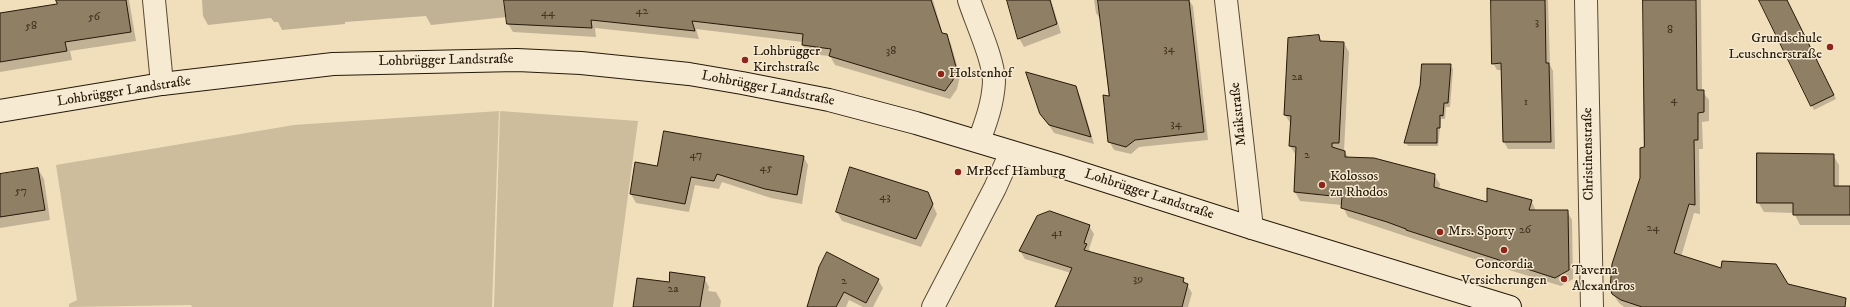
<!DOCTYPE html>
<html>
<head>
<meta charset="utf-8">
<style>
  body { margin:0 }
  canvas { display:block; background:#f1debb }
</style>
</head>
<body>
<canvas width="1850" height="307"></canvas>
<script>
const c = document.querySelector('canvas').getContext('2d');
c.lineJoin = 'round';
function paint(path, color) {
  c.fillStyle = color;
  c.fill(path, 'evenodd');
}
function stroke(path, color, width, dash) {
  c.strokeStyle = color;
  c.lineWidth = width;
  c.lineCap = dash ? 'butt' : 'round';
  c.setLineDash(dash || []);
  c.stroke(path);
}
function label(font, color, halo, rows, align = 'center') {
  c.font = font + ' "IM FELL DW Pica",serif';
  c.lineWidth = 3;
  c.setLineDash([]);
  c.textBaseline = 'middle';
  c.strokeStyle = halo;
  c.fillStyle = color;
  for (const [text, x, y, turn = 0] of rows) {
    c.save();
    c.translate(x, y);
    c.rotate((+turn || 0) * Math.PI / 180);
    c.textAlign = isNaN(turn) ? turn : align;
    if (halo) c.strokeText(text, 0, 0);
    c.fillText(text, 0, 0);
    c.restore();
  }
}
const green = new Path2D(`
  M499 111 492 307H192L191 305 69 307V304L77 300 56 165 294 125Z
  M500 111 638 121 613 307H494Z`);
const shadow = new Path2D(`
  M57 0H129L136 41 70 51 72 60 0 72V14L58 5Z
  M202 0H933L943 35H946L951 44 960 76 957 89 950 99 835 65 830 56 807 54 803 45V42L696 29 699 39 595 28 596 37 513 32 508 24 507 17 431 25 426 16 345 22V24L282 30 278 22H274L271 18 208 25 203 16Z
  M1008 0H1051L1061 33 1024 47 1019 38Z
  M1094 0H1189L1193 6 1208 140 1139 147 1131 154 1114 150 1109 141 1110 98 1102 21 1096 13Z
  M1492 0H1548L1550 65 1553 71 1555 149H1508L1504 142 1503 70H1497L1493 63Z
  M1644 0H1701L1702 91 1709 100V121L1702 122 1703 149H1699L1700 214 1694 213 1681 257 1722 270 1840 298 1846 307H1624L1619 303 1613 294 1641 178 1645 147Z
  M1776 0H1787L1836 99 1814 110 1763 6Z
  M1319 36 1322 42 1344 43 1349 52 1344 151 1349 158 1434 175 1440 184 1439 190 1488 204 1531 200 1536 211H1567L1572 220 1573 279 1561 286 1480 261 1348 217 1342 205 1300 201 1295 192 1296 155 1290 146 1291 124 1285 115Z
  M1450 65 1453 69 1450 107H1446L1445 119H1441L1438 146H1408L1406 143Z
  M1075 87 1080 96 1094 144 1054 133 1041 112Z
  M1833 155 1839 165V187H1850V225H1800L1794 213 1764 212 1758 202Z
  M803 156 808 165 802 204 771 198 722 182 719 189 695 185 689 212 636 203 631 194 658 167Z
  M850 168 927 193 937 214 921 247 842 221 837 212Z
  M38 169 44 179 50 220 0 228V175Z
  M1089 226 1094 234 1089 249 1091 253 1183 279 1192 293 1188 307H1056L1071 273 1025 259 1020 251Z
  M820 268 878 280 883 288 873 307H863L849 300 846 307H808Z
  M704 278 709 287 708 291 716 292 721 301 720 307H634L670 283Z`);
const building = new Path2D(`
  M56 0H126L131 32 65 42 67 51 0 62V13L57 4Z
  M504 0H931L942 33 947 34 956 67 953 80 945 91 829 56 831 49 802 45 803 34 692 21 695 31 591 20 592 28 507 24Z
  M1007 0H1050L1057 24 1018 39Z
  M1098 0H1189L1204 132 1135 140 1126 147 1108 142 1103 95 1109 96Z
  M1491 0H1545L1546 63H1549L1551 142H1503L1501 63 1492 64Z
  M1643 0H1696L1697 90H1704V112L1698 113V140H1694L1695 205 1689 204 1674 253 1721 268 1722 261 1776 264 1788 284 1846 298 1845 307H1642L1621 300 1612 294 1610 288 1612 264 1640 178V148L1644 147Z
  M1759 0H1787L1834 95 1811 106Z
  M1319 35 1320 41 1344 42 1339 143H1332V147L1345 151V157L1374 158 1435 174 1434 187 1487 202V188L1532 200 1529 210H1568L1569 270 1555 278 1406 230V229L1387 222 1341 208 1342 197 1294 192 1296 147 1289 146 1291 116 1284 115 1288 38Z
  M1422 64H1451L1448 103H1444L1443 116 1440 115V128H1437V143H1404L1420 86Z
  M1026 72 1076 86 1091 137 1049 125 1040 114Z
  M664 131 804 156 797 195 765 189 717 174 714 181 691 177 685 204 630 194 635 162 657 166Z
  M1757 153 1834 154V186H1850V215H1793V203H1757Z
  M850 167 928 192 933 204 916 239 836 212Z
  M38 168 45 210 0 217V174Z
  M1050 211 1090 225 1084 243 1087 244 1084 250 1184 278 1183 282 1188 284 1182 307H1055L1072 268 1019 251 1037 216Z
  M827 252 879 279 866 303 844 292 836 307H807L819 267Z
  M670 272 705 277 700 307H633L637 278 669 282Z`);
const street = new Path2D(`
  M154 0 162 84
  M969 0C976 22 994 60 994 82 993 103 986 122 979 141
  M1226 0 1252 228
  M1586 0 1592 307
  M933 307 995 188 1011 152`);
const secondary = new Path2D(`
  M0 111 162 84 333 64 517 60 581 63 689 74 742 83 829 100 916 123 1059 166 1252 228 1510 307`);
const markers = [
  [1830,47,4,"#8f2418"],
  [745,60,4,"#8f2418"],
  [941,74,4,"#8f2418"],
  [958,172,4,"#8f2418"],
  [1322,185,4,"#8f2418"],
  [1440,232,4,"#8f2418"],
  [1504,250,4,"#8f2418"],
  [1564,279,4,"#8f2418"]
];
const numberNames = [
  ["42",642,12],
  ["44",548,14],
  ["56",94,18],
  ["3",1537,23],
  ["58",31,27],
  ["8",1670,31],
  ["34",1169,50],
  ["38",891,52],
  ["2a",1297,78],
  ["4",1674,101],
  ["1",1526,103],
  ["34",1176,125],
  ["47",696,156],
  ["2",1307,156],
  ["45",766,169],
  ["57",21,192],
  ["43",885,198],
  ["24",1653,229],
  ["26",1525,231],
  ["41",1057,234],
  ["39",1138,280],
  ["2",844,282],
  ["2a",673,290]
];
const poiNames = [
  ["Grundschule",1822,39,"right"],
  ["Leuschnerstraße",1822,55,"right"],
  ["Lohbrügger",753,52],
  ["Kirchstraße",753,68],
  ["Holstenhof",949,74],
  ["MrBeef Hamburg",966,172],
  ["Kolossos",1330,177],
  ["zu Rhodos",1330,193],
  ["Mrs. Sporty",1448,232],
  ["Concordia",1504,265,"center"],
  ["Versicherungen",1504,281,"center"],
  ["Taverna",1572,271],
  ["Alexandros",1572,287]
];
const streetNames = [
  ["Lohbrügger Landstraße",446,61,-1],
  ["Lohbrügger Landstraße",768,89,11],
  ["Lohbrügger Landstraße",124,92,-9],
  ["Maikstraße",1239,114,-96],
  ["Christinenstraße",1589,154,-91],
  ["Lohbrügger Landstraße",1149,195,18]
];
paint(green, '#cebd9d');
paint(shadow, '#0003');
paint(building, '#8f7f65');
stroke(building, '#251908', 1);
stroke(street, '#584a35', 24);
stroke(secondary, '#251908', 24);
stroke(street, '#f6ead3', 22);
stroke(secondary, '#f6ead3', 22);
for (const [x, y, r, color] of markers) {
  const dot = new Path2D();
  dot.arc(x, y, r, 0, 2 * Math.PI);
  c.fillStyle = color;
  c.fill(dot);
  stroke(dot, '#f6ead3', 1.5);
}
label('12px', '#40321f', null, numberNames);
label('14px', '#251908', '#f6ead3', poiNames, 'left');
label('14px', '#251908', '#f6ead3', streetNames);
</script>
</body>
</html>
